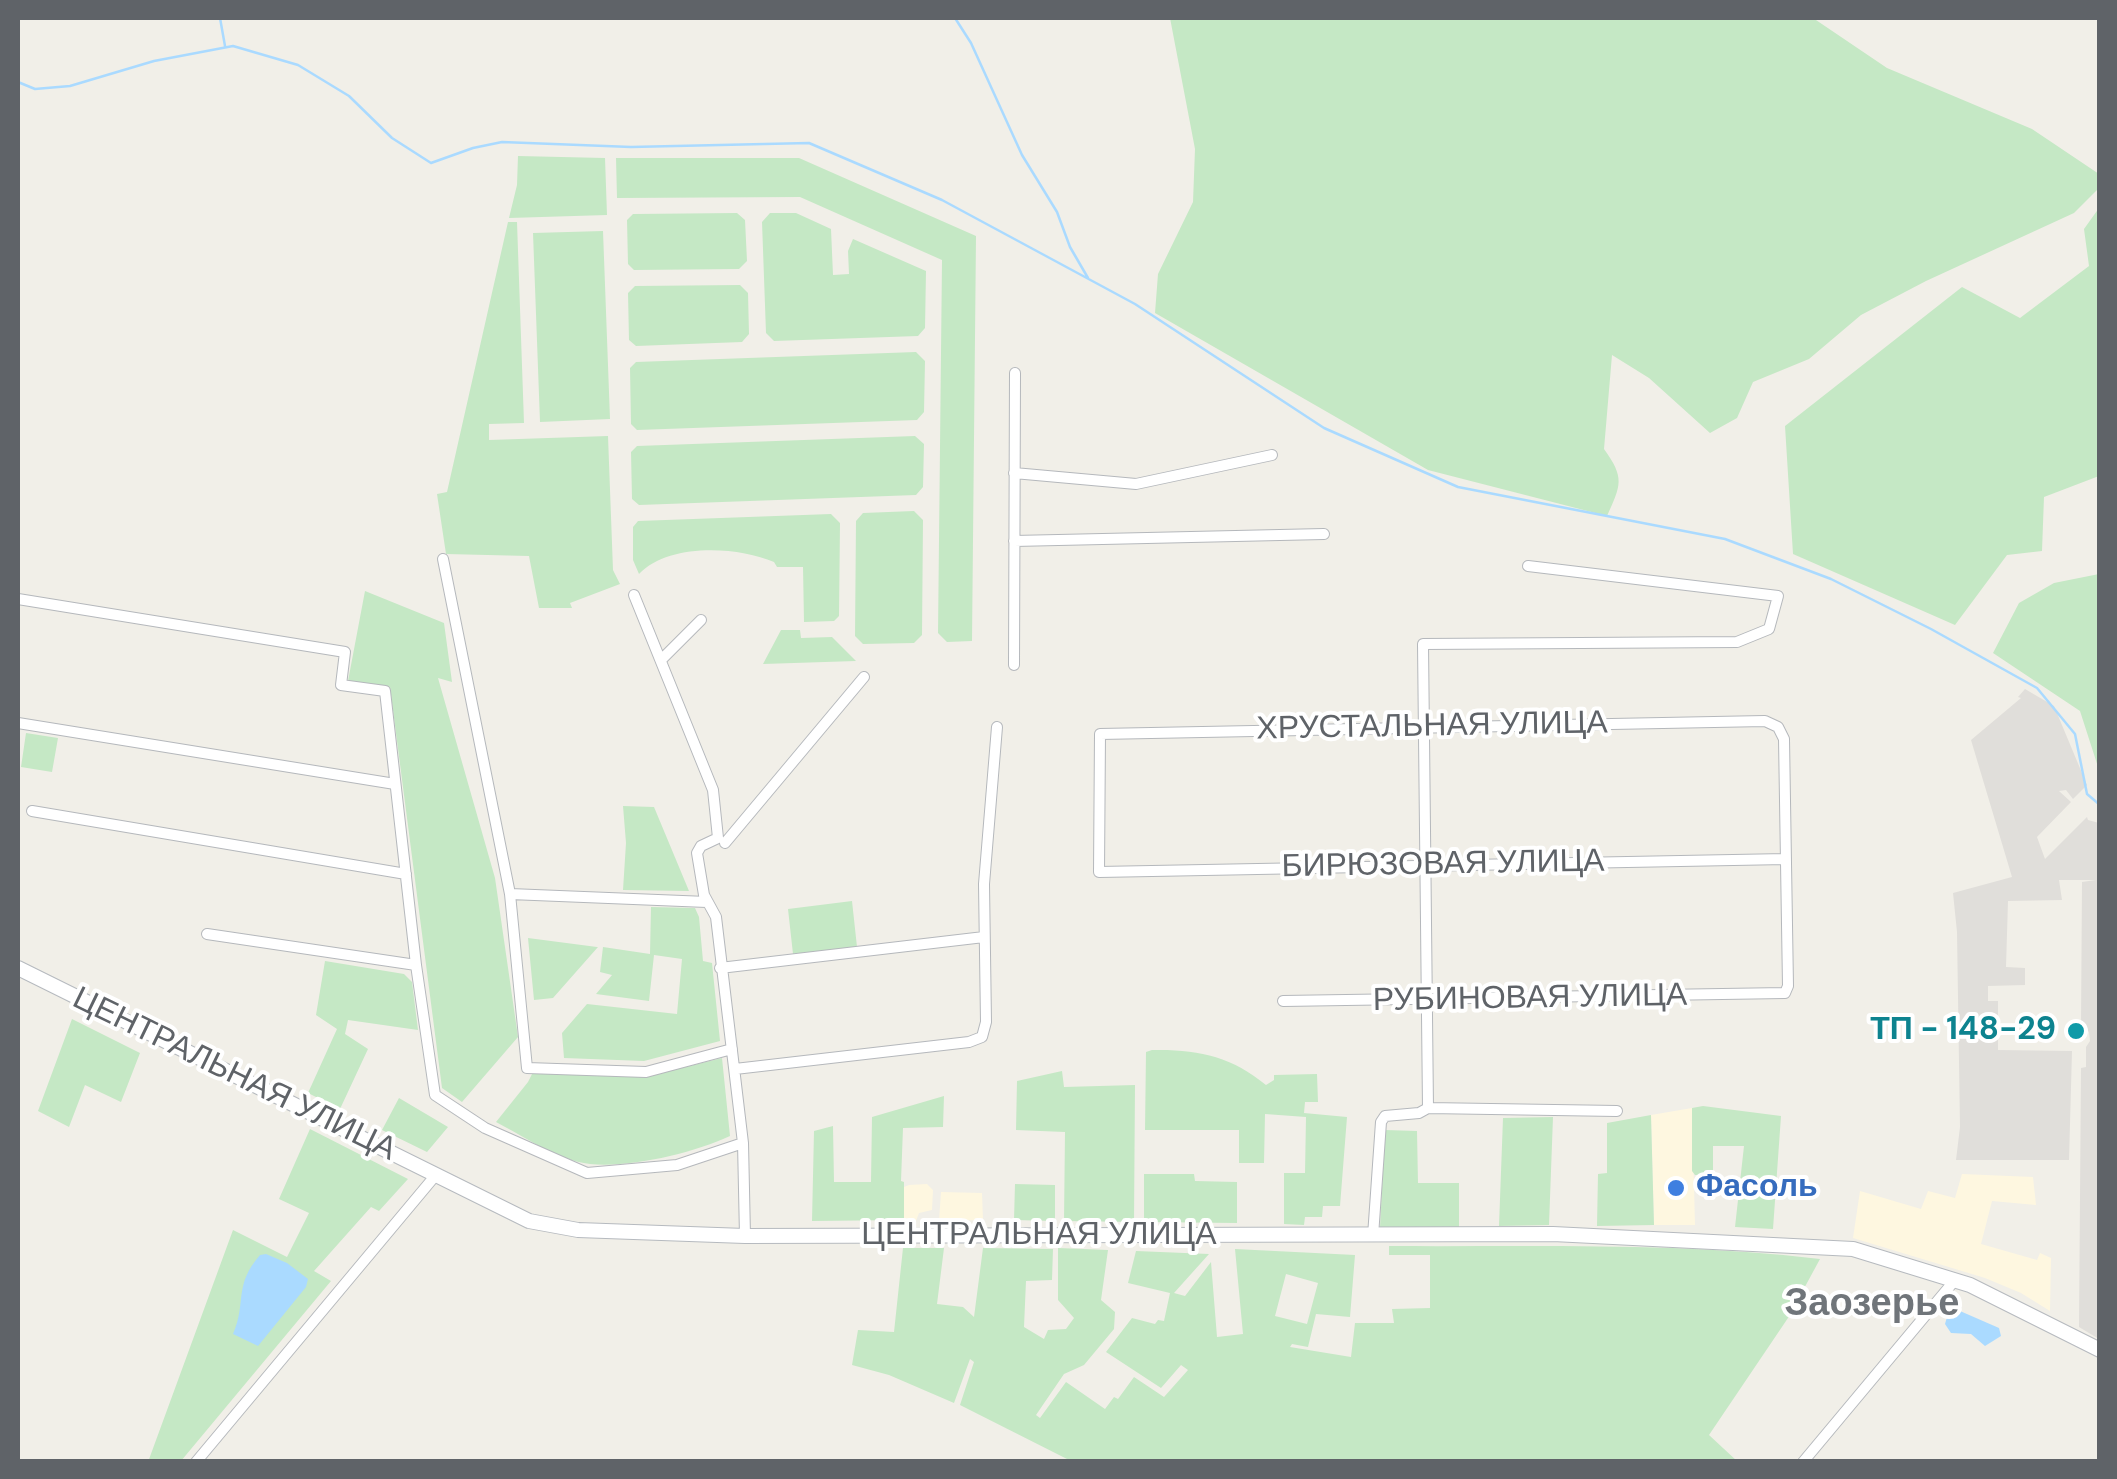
<!DOCTYPE html>
<html>
<head>
<meta charset="utf-8">
<style>
  body { margin:0 }
  #map { position:relative; width:2117px; height:1479px; overflow:hidden; background:#f1efe8; font-family:"DM Sans",sans-serif }
  canvas { display:block }
  .frame { position:absolute; inset:0; border:20px solid #5f6368; pointer-events:none }
</style>
</head>
<body>
<div id="map">
<canvas width="2117" height="1479"></canvas>
<div class="frame"></div>
</div>
<script>
const c = document.querySelector('canvas').getContext('2d');
c.lineJoin = 'round';
function paint(path, color) {
  c.fillStyle = color;
  c.fill(path, 'evenodd');
}
function stroke(path, color, width, dash) {
  c.strokeStyle = color;
  c.lineWidth = width;
  c.lineCap = dash ? 'butt' : 'round';
  c.setLineDash(dash || []);
  c.stroke(path);
}
function label(font, color, halo, rows, align = 'center') {
  c.font = font + ' "DM Sans",sans-serif';
  c.lineWidth = 8;
  c.setLineDash([]);
  c.textBaseline = 'middle';
  c.strokeStyle = halo;
  c.fillStyle = color;
  for (const [text, x, y, turn = 0] of rows) {
    c.save();
    c.translate(x, y);
    c.rotate((+turn || 0) * Math.PI / 180);
    c.textAlign = isNaN(turn) ? turn : align;
    if (halo) c.strokeText(text, 0, 0);
    c.fillText(text, 0, 0);
    c.restore();
  }
}
const commercial = new Path2D(`
  M1692 1108 1695 1225H1654L1651 1115Z
  M1962 1174 2033 1177 2036 1205 1992 1201 1981 1244 2037 1260 2040 1253 2051 1258 2050 1311 2021 1293 1985 1278 1853 1238 1860 1191 1921 1209 1928 1191 1955 1198Z
  M909 1185 927 1184 933 1190 932 1210 919 1213 916 1221H904V1187Z
  M941 1192 982 1193 983 1220 939 1221Z`);
const industrial = new Path2D(`
  M2025 689 2054 706 2087 785 2073 799 2066 790 2059 791 2071 802 2037 837 2045 859 2087 817 2088 820 2099 823V1339L2079 1327 2081 1068 2086 1067V1047L2090 1041 2089 1032 2081 1024 2082 882 2096 880H2059L2062 900 2008 901 2006 967 2025 968V985L1988 986V1001H1998V1050L2072 1051 2069 1160H1956L1960 1127 1957 932 1953 893 2012 877 1971 740 2021 698 2018 697Z`);
const green = new Path2D(`
  M1170 18H1813L1887 68 2032 129 2099 174V188L2074 213 1926 281 1861 315 1809 359 1753 382 1737 418 1710 433 1649 378 1612 355 1604 449C1625 478 1621 485 1607 516L1428 470 1155 313 1158 274 1193 202 1195 149Z
  M518 156 605 158 607 215 509 218 517 185Z
  M616 158H799L976 236 972 641 947 642 938 633 942 260 800 197 617 198Z
  M2099 208V476L2044 497 2042 551 2007 555 1955 625 1793 554 1785 426 1962 287 2020 318 2089 266 2084 229Z
  M737 213 745 220 747 261 739 269 634 270 628 264 627 220 633 214Z
  M770 213H796L831 229 833 275 849 274 848 251 853 239 926 271 925 328 918 336 774 341 766 333 762 222Z
  M508 222H517L524 423 489 424V440L608 436 613 570 620 584 570 603 572 608H539L529 556 446 554 437 494 447 492Z
  M603 231 610 419 540 422 533 233Z
  M740 285 748 293 749 334 742 342 636 346 629 340 628 293 635 286Z
  M916 352 925 361 924 412 917 420 637 430 631 424 630 368 636 362Z
  M915 436 924 444 923 487 916 495 639 505 632 499 631 452 637 446Z
  M914 511 923 520 922 635 914 643 863 644 855 636 856 521 863 513Z
  M831 514 840 523 839 616 834 621 804 622 803 567H777L774 562C737 546 668 543 639 574L633 560V527L638 521Z
  M2099 574H2100L2099 770 2080 711 1993 653 2019 603 2054 583Z
  M365 591 444 623 452 682 438 678 495 878 518 1037 462 1102 442 1088 390 687 348 681Z
  M781 630H800L801 638 832 637 856 661 763 664Z
  M26 733 58 738 52 772 21 767Z
  M623 806 654 807 689 891 623 890 626 843Z
  M852 901 857 947 793 954 788 909Z
  M651 907 695 908 699 917 703 961 712 963 720 1041 644 1061 564 1058 562 1033 587 1004 677 1014 682 959 654 955 649 1001 596 994 612 975 600 972 603 947 650 954Z
  M528 938 597 947H598L553 998 534 1000Z
  M325 961 404 974 412 982 418 1030 348 1020 345 1034 368 1049 340 1109 308 1093 337 1029 316 1015Z
  M72 1019 140 1053 121 1102 85 1085 69 1127 38 1111Z
  M1152 1050C1197 1049 1231 1056 1266 1085L1274 1080V1075L1317 1074 1318 1102H1305L1304 1113 1347 1117 1340 1206H1323L1322 1217H1305L1304 1225 1284 1224V1173H1305L1306 1117 1265 1114 1264 1163H1239V1130H1145L1146 1052Z
  M722 1058 730 1136C694 1153 630 1168 590 1164 557 1160 525 1137 496 1122L528 1082 533 1072 645 1077Z
  M1062 1071 1064 1087 1135 1085 1134 1222 1064 1221 1065 1132 1016 1130 1017 1081Z
  M944 1096 943 1127 903 1128 901 1181 904 1182V1220L812 1221 814 1131 833 1126 834 1182H871L872 1117Z
  M399 1098 448 1127 427 1152 382 1130Z
  M1703 1106 1781 1116 1773 1229 1735 1227 1744 1146H1713V1175H1695L1692 1171V1108Z
  M1651 1115 1654 1225 1597 1226 1598 1174 1607 1173V1123Z
  M1553 1117 1549 1225 1499 1226 1503 1118Z
  M310 1129 408 1179 379 1211 371 1207 314 1271 331 1281 181 1461 148 1462 233 1230 287 1257 309 1213 279 1199Z
  M1385 1130 1417 1131 1418 1183H1459V1229L1380 1227Z
  M1144 1174H1194L1195 1181 1237 1182V1223L1144 1222Z
  M1015 1184 1055 1185V1221L1014 1220Z
  M1389 1246C1532 1247 1677 1242 1820 1259L1788 1318 1709 1435 1737 1461H1071L960 1405 974 1362 970 1359 954 1403 889 1375 852 1365 858 1330 894 1332 903 1248H944L937 1304 963 1307 974 1317 983 1248 1053 1249 1052 1280 1026 1281 1024 1327 1044 1339 1048 1330 1066 1329 1074 1318 1058 1300V1248L1108 1250 1101 1300 1115 1312 1114 1329 1084 1365 1064 1374 1036 1415 1040 1418 1066 1382 1105 1409 1114 1397 1118 1399 1134 1377 1164 1397 1188 1370 1181 1365 1161 1388 1106 1352 1132 1318 1155 1324 1158 1320 1164 1321 1170 1293 1128 1283 1136 1251 1209 1254 1174 1293 1185 1296 1211 1262 1217 1337 1243 1334 1235 1249 1355 1255 1350 1317 1316 1314 1308 1347 1292 1344 1290 1347 1351 1357 1355 1323H1394L1392 1309 1430 1308V1255H1389ZM1286 1274 1318 1283 1307 1324 1275 1316Z`);
const water = new Path2D(`
  M266 1254 287 1263 308 1279 306 1287 258 1346 233 1334C247 1302 233 1286 260 1255Z
  M1960 1311 1999 1328 2001 1336 1985 1346 1971 1334 1951 1333 1945 1324 1947 1317Z`);
const stream = new Path2D(`
  M220 18 225 46
  M955 18 971 43 1022 155 1057 212 1070 247 1088 278
  M18 82 35 89 70 86 154 61 233 46 298 65 349 96 392 138 431 163 473 148 502 142 631 147 809 143 942 200 1135 304 1324 428 1458 487 1725 539 1831 579 1931 629 2037 688 2075 734 2087 794 2100 805`);
const street = new Path2D(`
  M1014 473 1136 484 1272 455
  M1014 541 1324 534
  M443 559 510 894 527 1068 646 1072 732 1049
  M634 595 713 790 718 838 701 846 697 853 704 895 716 917 743 1143 745 1236
  M18 599 345 652 341 685 385 691 416 965 435 1095 485 1128 587 1173 677 1165 743 1143
  M661 660 701 620
  M1014 665 1015 373
  M18 723 395 784
  M32 811 406 874
  M725 843 864 677
  M510 894 707 902
  M207 934 416 965
  M720 968 984 937
  M1283 1001 1785 993 1788 986 1784 739 1778 727 1765 721 1100 734 1099 872 1786 859
  M735 1069 969 1042 982 1037 986 1022 984 884 997 727
  M1428 1108 1423 644 1737 642 1769 629 1778 596 1528 566
  M1373 1236 1381 1122 1385 1116 1419 1113 1428 1108 1617 1111
  M196 1462 435 1176
  M1803 1462 1955 1280`);
const secondary = new Path2D(`
  M18 968 529 1221 578 1230 745 1236 1553 1234 1853 1249 1970 1285 2100 1350`);
const markers = [
  [2076,1031,10,"#0f9aa8"],
  [1676,1188,10,"#3f7fe0"]
];
const streetNames = [
  ["ХРУСТАЛЬНАЯ УЛИЦА",1432,727,-1],
  ["БИРЮЗОВАЯ УЛИЦА",1443,865,-1],
  ["РУБИНОВАЯ УЛИЦА",1530,999,-1],
  ["ЦЕНТРАЛЬНАЯ УЛИЦА",234,1075,26],
  ["ЦЕНТРАЛЬНАЯ УЛИЦА",1039,1236]
];
const cultureNames = [
  ["ТП - 148-29",2056,1031]
];
const shopNames = [
  ["Фасоль",1696,1188]
];
const quarterNames = [
  ["Заозерье",1872,1305]
];
paint(commercial, '#fef7e0');
paint(industrial, '#e0deda');
paint(green, '#c5e8c5');
paint(water, '#aadaff');
stroke(stream, '#aadaff', 2.5);
stroke(street, '#b5b8bc', 12);
stroke(secondary, '#b6babf', 16);
stroke(street, '#fff', 10);
stroke(secondary, '#fff', 14);
for (const [x, y, r, color] of markers) {
  const dot = new Path2D();
  dot.arc(x, y, r, 0, 2 * Math.PI);
  c.fillStyle = color;
  c.fill(dot);
  stroke(dot, '#fff', 4);
}
label('32px', '#5f6368', '#fff', streetNames);
label('bold 32px', '#0d838f', '#fff', cultureNames, 'right');
label('bold 32px', '#366cbe', '#fff', shopNames, 'left');
label('bold 38px', '#70757a', '#fff', quarterNames);
</script>
</body>
</html>
